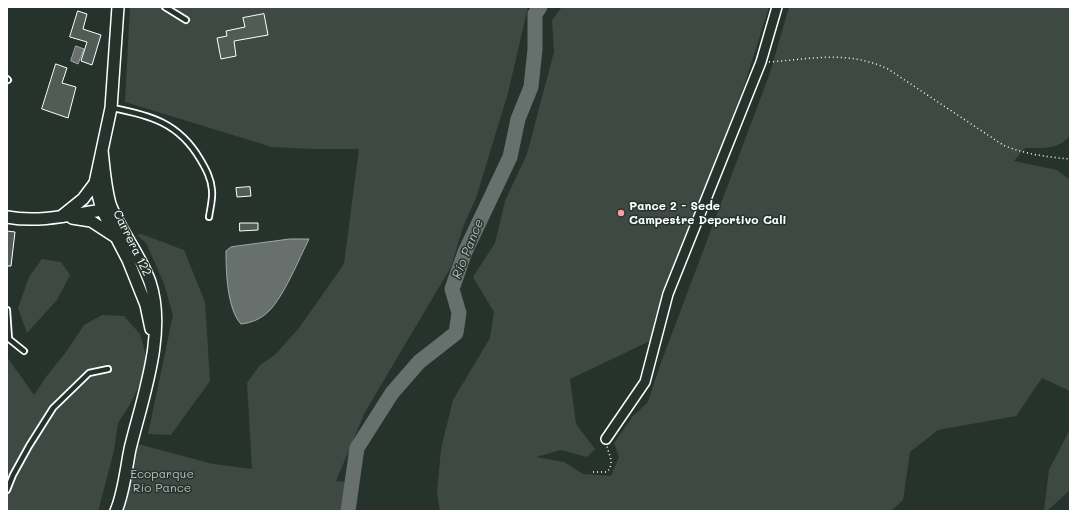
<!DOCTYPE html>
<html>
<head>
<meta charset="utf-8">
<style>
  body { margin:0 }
  #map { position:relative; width:1077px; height:518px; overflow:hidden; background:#26332d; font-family:Mali,sans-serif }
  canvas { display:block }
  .frame { position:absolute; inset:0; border:8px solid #fff; pointer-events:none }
</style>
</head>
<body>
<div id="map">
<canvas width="1077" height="518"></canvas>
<div class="frame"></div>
</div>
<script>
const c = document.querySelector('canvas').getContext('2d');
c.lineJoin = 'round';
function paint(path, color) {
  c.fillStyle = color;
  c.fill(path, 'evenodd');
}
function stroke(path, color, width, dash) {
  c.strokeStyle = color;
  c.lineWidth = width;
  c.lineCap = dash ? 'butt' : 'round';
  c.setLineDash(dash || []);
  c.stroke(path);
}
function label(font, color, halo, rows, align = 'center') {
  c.font = font + ' Mali,sans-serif';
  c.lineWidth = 3;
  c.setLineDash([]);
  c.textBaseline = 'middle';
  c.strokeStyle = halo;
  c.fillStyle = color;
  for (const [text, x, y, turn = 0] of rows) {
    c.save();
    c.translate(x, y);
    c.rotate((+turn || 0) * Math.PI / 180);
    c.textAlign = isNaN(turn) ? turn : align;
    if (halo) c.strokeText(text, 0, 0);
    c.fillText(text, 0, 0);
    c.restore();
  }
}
const green = new Path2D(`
  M130 7H528L508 93 476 198 463 227 451 267 365 412 336 481 351 482 348 511H123L138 444 213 464 252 469 247 383 260 365 275 355 299 328 344 264 359 149H313L272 147 125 102Z
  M562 7H769L745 83 650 341 570 379 576 424 595 449 587 457 561 450 536 457 564 462 583 474 611 476 619 457 614 443 633 416 648 402 659 368 770 73 789 7H1070V135C1061 150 1040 148 1025 148L1014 161 1057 170 1070 180V393L1068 390 1042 378 1016 416 938 430 910 452 903 500 891 511H440L437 493 441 449 453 400 490 338 494 312 473 277 495 243 505 201 527 154 554 52 552 20Z
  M141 234 184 250 205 302 210 381 171 435 148 434 173 315 164 284 155 263 146 243 137 235Z
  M42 259 61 262 70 275 57 300 27 333 18 308 29 277Z
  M102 315 124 316 140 334 146 356 144 374 132 401 118 423 114 451 98 511H7V357L34 395 46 377 66 352 84 325Z
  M1070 429V490L1047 511H1044L1049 470Z`);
const water = new Path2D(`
  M76 46 84 49 78 64 71 61Z
  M290 239H309C299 259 284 296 269 311 261 319 251 323 241 324 227 309 226 271 226 251L231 247Z`);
const river = new Path2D(`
  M348 511 357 448 392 393 419 362 456 333 459 313 452 289 465 252 510 157 518 119 531 87 535 49V14L540 7`);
const building = new Path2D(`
  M78 11 87 14 83 29 101 35 92 65 81 61 87 42 70 37Z
  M264 14 268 35 234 41 236 56 221 59 217 38 227 36 226 31 245 27 243 18Z
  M56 64 67 68 62 83 76 87 68 118 42 109Z
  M250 187 251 196 237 197 236 188Z
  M240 223H258V230L240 231Z
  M7 231 15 232 11 266H7Z`);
const path = new Path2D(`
  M769 62C812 59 848 50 888 69L1003 145C1024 154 1047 157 1070 159
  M593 472H607C615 463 609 456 607 446`);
const service = new Path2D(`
  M165 7 186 20
  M7 79 8 80
  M112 108C150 115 179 123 200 159 206 169 211 178 212 190 213 199 210 209 209 217
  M7 310 9 339 24 351
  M7 490 13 475 29 446 53 408 89 373 108 369`);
const minor = new Path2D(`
  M606 439 645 382 668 294 761 62 777 7`);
const tertiary = new Path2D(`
  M118 7 111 108 95 183 102 210 128 260 146 305 151 329
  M102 150C104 168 105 186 110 204 120 231 140 254 150 282 167 333 142 399 130 449 126 469 124 492 116 511
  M63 215 83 199 95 183
  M7 217C39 223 70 215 102 210L108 206
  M72 218 91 221 114 236`);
const markers = [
  [621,213,4,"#ff9aa2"]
];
const poiNames = [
  ["Pance 2 - Sede",629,206],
  ["Campestre Deportivo Cali",629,220]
];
const streetNames = [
  ["Carrera 122",132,243,64]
];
const parkNames = [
  ["Ecoparque",162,474],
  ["Río Pance",162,488]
];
const waterNames = [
  ["Río Pance",468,249,-68]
];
paint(green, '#3e4944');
paint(water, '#67706c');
stroke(water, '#a4a9a7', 1);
stroke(river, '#67706c', 15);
paint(building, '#515c57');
stroke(building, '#fff', 1);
stroke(service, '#fff', 8);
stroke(minor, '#fff', 12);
stroke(tertiary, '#fff', 14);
stroke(path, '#fff', 1.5, [1, 3]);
stroke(service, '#26332d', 4.5);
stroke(minor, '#26332d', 9);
stroke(tertiary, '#26332d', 11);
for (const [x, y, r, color] of markers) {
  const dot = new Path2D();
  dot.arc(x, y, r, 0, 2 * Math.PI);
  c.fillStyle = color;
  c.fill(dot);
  stroke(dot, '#26332d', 1.5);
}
label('bold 12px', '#fff', '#26332d', poiNames, 'left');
label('12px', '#fff', '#26332d', streetNames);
label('12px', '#bbbfbe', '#26332d', parkNames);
label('italic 13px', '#b3b8b6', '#26332d', waterNames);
</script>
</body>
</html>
